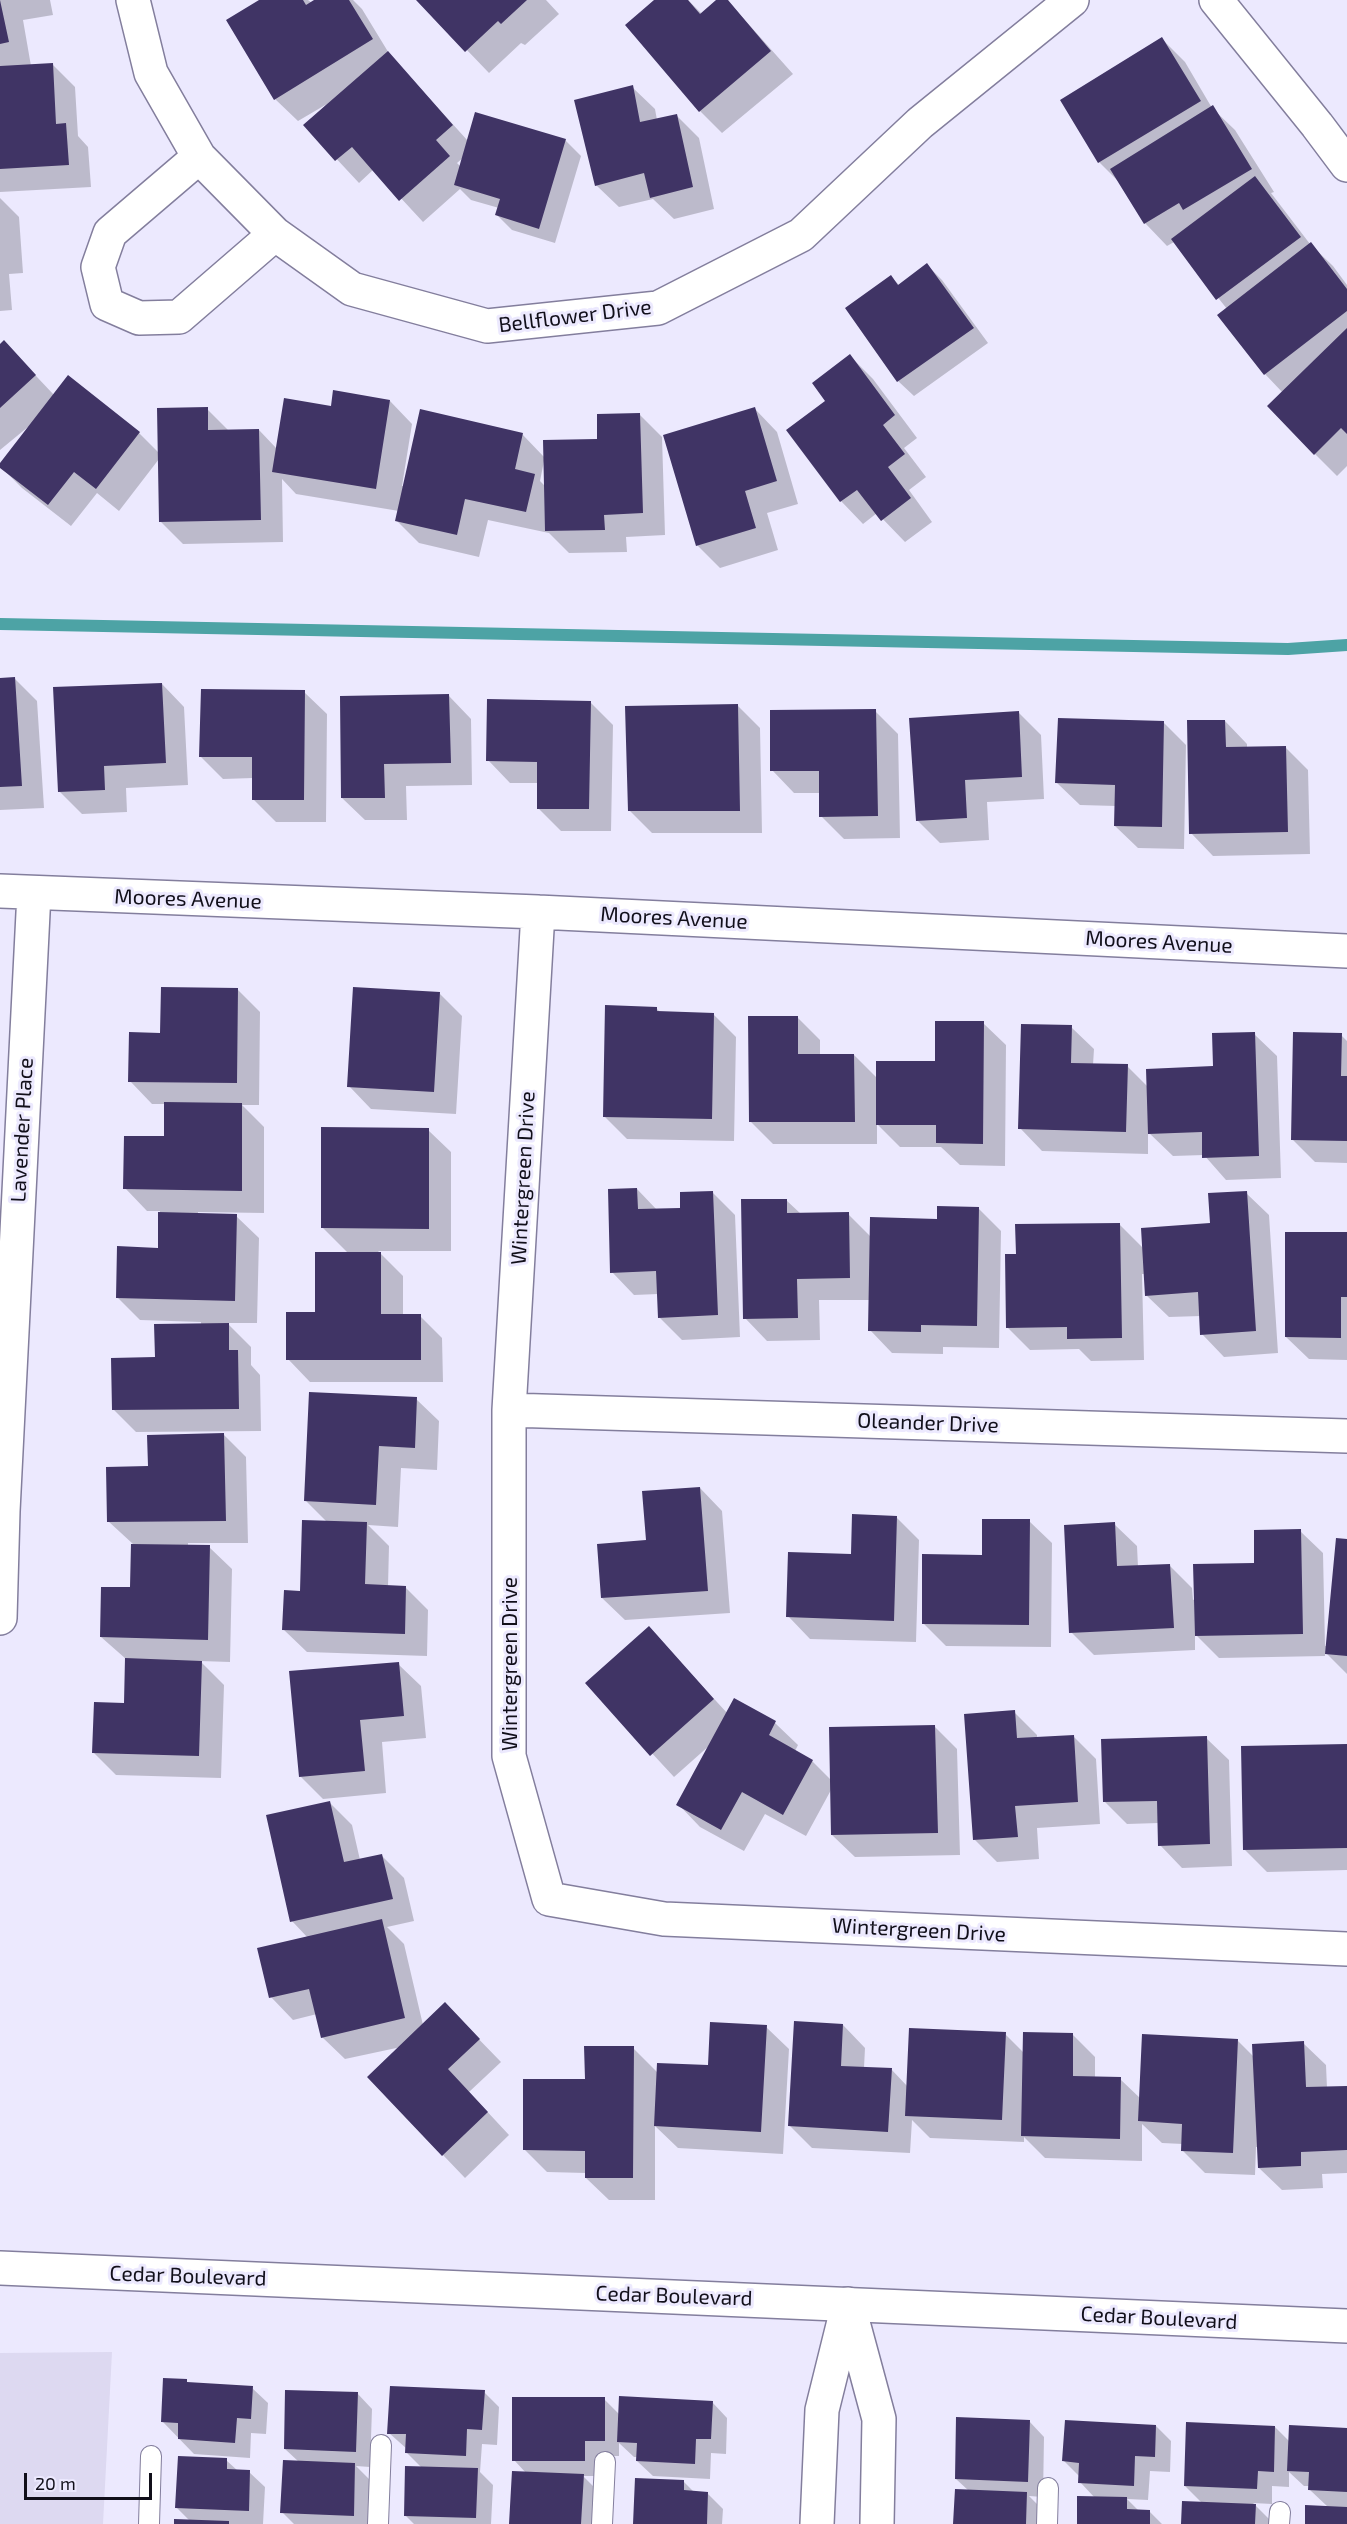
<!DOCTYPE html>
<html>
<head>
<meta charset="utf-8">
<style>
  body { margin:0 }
  #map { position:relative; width:1347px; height:2524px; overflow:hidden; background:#ece9fe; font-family:"Exo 2",sans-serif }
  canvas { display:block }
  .scale { position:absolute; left:24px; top:2473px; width:128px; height:27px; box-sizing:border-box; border:3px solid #110f1a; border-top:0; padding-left:8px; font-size:18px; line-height:21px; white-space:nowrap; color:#110f1a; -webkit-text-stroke:4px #ece9fe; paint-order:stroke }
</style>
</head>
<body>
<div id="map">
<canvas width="1347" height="2524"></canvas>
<div class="scale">20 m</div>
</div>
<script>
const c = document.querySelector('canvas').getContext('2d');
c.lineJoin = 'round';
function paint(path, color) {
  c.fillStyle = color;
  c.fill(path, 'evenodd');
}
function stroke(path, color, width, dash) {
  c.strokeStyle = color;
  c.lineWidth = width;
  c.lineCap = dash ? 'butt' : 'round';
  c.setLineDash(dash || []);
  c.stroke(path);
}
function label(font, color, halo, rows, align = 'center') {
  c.font = font + ' "Exo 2",sans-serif';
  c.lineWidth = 6;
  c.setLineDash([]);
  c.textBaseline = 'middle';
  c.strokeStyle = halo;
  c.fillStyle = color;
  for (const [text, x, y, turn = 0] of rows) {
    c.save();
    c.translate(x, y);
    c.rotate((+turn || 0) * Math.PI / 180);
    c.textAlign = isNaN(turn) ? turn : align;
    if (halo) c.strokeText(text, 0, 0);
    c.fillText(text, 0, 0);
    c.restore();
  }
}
const built = new Path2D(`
  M112 2352 103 2524H0V2353Z`);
const shadow = new Path2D(`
  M0 0H50L53 15 23 20 31 66 52 64 75 87 78 136 88 147 91 187 0 192Z
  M262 0H308L312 3 317 0H353L362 9 390 55 468 141 565 140 581 156 555 243 512 230 497 215 499 208 471 200 460 189 423 222 374 169 359 183 305 125 327 104 298 121 275 99ZM464 157 461 167 457 163Z
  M419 0H546L559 14 525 45 521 43 489 73Z
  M657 0H688L702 14 718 0H727L793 74 722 133 700 111Z
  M1162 39 1185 62 1212 108 1235 130 1274 192 1271 193 1310 244 1333 266 1347 285V466L1337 476 1315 454 1283 393 1265 374 1227 309 1174 242 1167 246 1145 223 1122 185 1099 162 1062 100Z
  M632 87 655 109 657 120 677 116 699 138 714 209 674 219 653 199 619 207 596 185Z
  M0 198 19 217 23 273 9 274 12 310 0 311Z
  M927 265 942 280 988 343 914 396 898 381 847 308 891 277 899 285Z
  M4 342 54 395 68 378 139 433 159 453 207 409 229 431 259 430 277 449 332 407 390 401 412 424 402 486H404L522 434 545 458 599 440 640 415 662 437 665 535 626 537 627 552 569 553 549 533 488 520 479 557 419 543 397 521 399 511 296 494 282 479 283 542 183 544 160 521 159 459 119 511 97 493 71 526 22 488 0 466 34 422 0 450V346ZM544 461 546 487 540 481Z
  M850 356 873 379 917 438 904 448 926 477 909 490 932 522 905 542 877 513 863 524 841 501Z
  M755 409 777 432 798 504 767 513 778 550 720 568 697 545Z
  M15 679 37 701 44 808 0 810V680Z
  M162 684 184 707 188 785 126 788 127 812 82 814 59 791Z
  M304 692 327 714 326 822H276L253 799V778L223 779 200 756Z
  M449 696 471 719 472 785 406 786 407 820H365L342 798Z
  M590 702 613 725 611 831H561L538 808 539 783H510L488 760Z
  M737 705 760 728 762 833H652L629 810Z
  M875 711 898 734 900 838 844 839 821 816V793H794L772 770Z
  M1018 712 1041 735 1044 799 987 802 989 840 940 843 917 820Z
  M1225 721 1247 744V748H1286L1308 770 1310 854 1213 856 1191 833Z
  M1163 722 1186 745 1184 849 1138 848 1115 826 1116 806 1080 805 1057 783Z
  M237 989 260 1012 259 1105H242L264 1127V1213L198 1212V1215L236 1216 259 1238 257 1323H227L251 1347V1365L260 1375 261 1431 136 1432 114 1410 201 1325V1322L140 1320 118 1298 159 1249 160 1211H147L125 1188 165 1138V1104H152L130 1081 162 1034Z
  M439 993 462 1016 456 1114 371 1109 349 1086Z
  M656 1008 661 1013 713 1014 736 1037 734 1141 627 1139 604 1116Z
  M798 1018 820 1040V1055H854L878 1079 936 1063 983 1023 1006 1045 1005 1166 960 1165 941 1147H900L877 1124V1144H773L750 1121Z
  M1071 1027 1094 1049 1093 1065 1127 1066 1148 1087 1215 1068 1254 1034 1277 1056 1281 1178 1226 1180 1204 1155 1173 1156 1148 1132V1154L1042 1151 1020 1128Z
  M1341 1035 1347 1041V1163L1315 1162 1293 1140Z
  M428 1130 451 1152V1251H378L403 1276V1316H420L442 1338 443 1382H310L288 1359 316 1313 348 1253 323 1228Z
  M637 1189 657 1210 682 1209 713 1193 735 1215 740 1337 682 1340 659 1317 658 1294 634 1295 612 1272Z
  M1246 1193 1269 1215 1278 1353 1224 1357 1202 1334 1201 1316 1169 1317 1146 1295 1145 1274H1142L1144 1360 1091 1361 1079 1349 1030 1350 1008 1328 1017 1255 1119 1224 1144 1249 1212 1225Z
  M786 1200 801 1214H848L871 1237 978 1208 1001 1231 999 1348 943 1347V1354L892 1353 870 1330V1300H819L820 1340 767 1341 745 1318Z
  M1347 1234V1360L1309 1359 1286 1337Z
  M416 1399 439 1421 437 1470 401 1468 398 1527 368 1525 389 1546 388 1587 406 1588 428 1610 427 1656 307 1652 284 1630 301 1593 328 1523 306 1501Z
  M224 1435 246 1457 248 1543H188V1546L209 1547 232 1569 230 1662 200 1661 224 1685 221 1778 116 1775 94 1753 125 1704 126 1659 101 1637 132 1589 133 1544 108 1521 149 1467Z
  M700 1488 722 1511 730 1613 625 1620 602 1598 647 1542Z
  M896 1517 919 1540 916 1642 810 1639 788 1616Z
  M1029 1521 1052 1543 1051 1647 946 1646 923 1623 983 1556Z
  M1114 1524 1137 1546 1138 1567 1169 1565 1192 1588 1193 1600 1256 1564 1300 1531 1323 1553 1325 1646H1327L1347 1541V1674L1325 1652V1656L1219 1658 1195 1634V1650L1094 1655 1071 1632Z
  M649 1628 728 1714 735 1700 775 1723 798 1745 795 1751 812 1761 831 1780 934 1726 957 1749 960 1855 855 1857 832 1835 831 1790 806 1836 765 1814 744 1851 700 1827 678 1804 710 1745 674 1777 587 1683Z
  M398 1664 421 1686 426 1738 382 1742 386 1793 323 1799 300 1776Z
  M1014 1712 1037 1735V1739L1073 1736 1096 1759 1100 1824 1037 1828 1039 1859 997 1862 974 1839Z
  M1206 1738 1229 1760 1232 1866 1182 1868 1160 1845 1159 1823 1127 1824 1105 1802Z
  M1347 1746V1870L1267 1872 1245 1850Z
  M330 1803 352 1825 360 1860 381 1855 404 1878 414 1921 387 1927 404 1944 423 2025 467 2027 501 2062 469 2092 509 2135 465 2178 443 2155 401 2047 345 2059 322 2037 317 2014 293 2020 271 1997 308 1938 292 1921Z
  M843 2025 865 2048 864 2068 891 2069 908 2087 1005 2034 1024 2053 1073 2035 1095 2057V2078L1120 2079 1141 2099 1238 2041 1254 2057 1303 2043 1326 2065 1327 2088 1347 2087V2173L1322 2174 1323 2188 1282 2190 1259 2168 1258 2147H1256L1255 2175 1205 2173 1182 2150 1183 2144 1162 2143 1142 2124V2161L1045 2158 1024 2137V2142L930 2138 912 2120 910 2153 812 2148 790 2126Z
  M766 2027 789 2049 783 2154 678 2148 655 2126V2200H609L586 2178V2173L547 2172 525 2150 633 2048 658 2073 710 2067Z
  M186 2381 190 2384 252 2388 268 2403 266 2434 251 2433 250 2458 194 2454 162 2421Z
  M484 2392 499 2407 497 2445 482 2444 480 2472 493 2485 491 2524H414L405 2515 422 2468 406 2452 407 2449 389 2433Z
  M357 2393 372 2409 370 2467 356 2466 370 2480 369 2524H294L282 2512 299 2462 285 2449Z
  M604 2399 619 2414 712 2402 727 2418 726 2454 711 2453 710 2479 653 2476 637 2461 638 2457H634L619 2443V2456H600V2476H583L598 2491 597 2524H511L526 2473 514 2460Z
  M1029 2421 1044 2437 1043 2497 1029 2496 1042 2509 1041 2524H955L969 2491 956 2479Z
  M1156 2426 1171 2441 1170 2472 1150 2471 1148 2500 1127 2499 1139 2511H1149L1162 2524H1078L1095 2498 1080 2482V2477L1064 2461Z
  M1275 2427 1290 2442 1347 2430V2524H1306L1328 2507 1310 2490V2486H1304L1289 2472V2487L1272 2486V2504L1253 2503 1271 2521V2524H1183L1203 2504 1185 2486Z
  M226 2460 238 2471 249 2472 265 2487 263 2524H175L190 2521 177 2508Z
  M684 2482 694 2492 707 2493 723 2509 722 2524H635Z`);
const stream = new Path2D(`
  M0 624 1288 649 1347 645`);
const building = new Path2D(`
  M0 0 9 42 0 44Z
  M259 0H303L306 5 314 0H349L373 39 274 100 226 20Z
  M416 0H527L501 24 498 21 465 52Z
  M654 0H688L700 14 716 0H728L771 51 699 112 625 25Z
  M1162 37 1201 101 1098 163 1060 100Z
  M388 51 453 125 436 140 450 156 399 201 352 147 335 161 303 125Z
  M53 63 56 124 66 123 69 165 0 169V66Z
  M633 85 640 122 677 114 693 187 650 198 644 173 595 186 574 100Z
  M1213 105 1252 169 1183 210 1179 203 1144 224 1110 169Z
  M475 112 566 139 539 229 495 215 500 199 454 185Z
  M1255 176 1301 237 1216 300 1171 239Z
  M1311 242 1347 289V311L1264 375 1217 315Z
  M927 263 974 328 897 382 845 308 891 275 898 285Z
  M1347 328V434L1341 428 1314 455 1267 406Z
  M4 340 36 375 0 408V344Z
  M850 354 895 415 883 425 905 454 888 467 911 498 881 521 857 490 840 502 786 430 825 401 812 383Z
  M68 375 140 432 96 489 74 472 48 505 0 468V463Z
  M333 390 390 400 376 489 272 472 284 398 331 406Z
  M208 407V430L259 429 261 520 159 522 157 408Z
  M755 407 777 481 745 491 756 528 696 546 663 435Z
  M420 409 523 433 515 469 535 474 526 512 465 499 457 535 395 521Z
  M640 413 643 513 604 515 605 530 545 531 543 440 597 439V414Z
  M15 677 22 786 0 787V678Z
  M162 683 166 763 104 766 105 790 58 792 53 687Z
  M201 689 305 690 304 800H252V757H199Z
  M449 694 451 763 384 764 385 798H341L340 696Z
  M487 699 591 701 589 809H537V762L486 761Z
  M738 704 740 811H628L625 706Z
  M876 709 878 816 819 817V771H770V710Z
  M1019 711 1022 777 965 780 967 818 916 821 909 718Z
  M1058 718 1164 721 1162 827 1114 826 1115 785 1055 783Z
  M1187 720H1225L1226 747 1286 746 1288 832 1189 834Z
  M161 987 238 988 237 1083 128 1082 129 1032 160 1033Z
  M353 987 440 992 434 1092 347 1087Z
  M605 1005 657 1007V1011L714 1013 712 1119 603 1117Z
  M748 1016H798V1054H854L855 1122H749Z
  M935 1021H984L983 1144 936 1143V1125H876V1061H935Z
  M1021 1024 1072 1025 1071 1063 1128 1064 1126 1132 1018 1129Z
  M1255 1032 1259 1156 1202 1158V1132L1148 1134 1146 1069 1213 1066 1212 1033Z
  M1293 1032 1342 1033 1341 1076H1347V1141L1291 1140Z
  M164 1102 242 1103V1191L123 1189 124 1136H164Z
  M321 1127 429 1128V1229L321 1228Z
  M637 1188 638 1209 680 1208V1192L713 1191 718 1315 658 1318 656 1271 610 1273 608 1189Z
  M1247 1191 1256 1331 1200 1335 1198 1292 1145 1296 1141 1228 1210 1223 1208 1193Z
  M741 1199H787V1213L849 1212 850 1278 797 1279 798 1318 743 1319Z
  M937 1206 979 1207 977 1326 921 1325V1332L868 1331 870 1217 937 1219Z
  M158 1212 237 1214 235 1301 116 1298 117 1246 158 1248Z
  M1120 1223 1122 1338 1067 1339V1327L1006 1328 1005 1254H1016L1015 1224Z
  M1285 1232H1347V1297H1341V1338L1285 1337Z
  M315 1252H381V1314H421V1360H286V1312H315Z
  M229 1323V1350H238L239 1409 112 1410 111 1358 155 1357 154 1324Z
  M309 1392 417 1397 415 1448 379 1446 376 1505 304 1501Z
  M224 1433 226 1521 107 1522 106 1467 148 1466 147 1435Z
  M700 1487 708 1591 601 1598 597 1544 646 1540 642 1491Z
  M852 1514 897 1516 894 1621 786 1617 788 1552 851 1554Z
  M982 1519H1030L1029 1625 922 1624V1554L982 1555Z
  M302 1520 367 1522 365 1584 406 1586 405 1634 282 1630 284 1590 300 1591Z
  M1115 1522 1117 1566 1170 1564 1174 1628 1069 1633 1064 1525Z
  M1301 1529 1303 1634 1195 1636 1193 1564 1254 1563V1530Z
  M1336 1538 1347 1539V1656L1325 1654Z
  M131 1544 210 1545 208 1640 100 1637 101 1587H130Z
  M649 1626 714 1699 650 1756 585 1683Z
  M125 1658 202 1661 199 1756 92 1753 94 1702 124 1703Z
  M399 1662 404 1716 360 1720 365 1771 299 1777 289 1671Z
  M734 1698 776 1721 769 1735 813 1760 783 1815 742 1792 721 1830 676 1805Z
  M1015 1710 1017 1738 1074 1735 1078 1802 1015 1806 1018 1837 973 1840 964 1714Z
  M935 1725 938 1833 831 1835 829 1727Z
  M1207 1736 1210 1844 1158 1846 1157 1801 1103 1802 1101 1739Z
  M1347 1744V1848L1243 1850 1241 1746Z
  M330 1801 344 1862 382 1854 393 1899 290 1922 266 1815Z
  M382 1919 405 2018 321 2038 309 1989 269 1998 257 1948Z
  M445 2002 480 2039 448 2069 488 2112 442 2156 367 2077Z
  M794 2021 843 2024 841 2066 892 2068 888 2132 788 2126Z
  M710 2022 767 2025 761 2132 654 2126 657 2063 708 2065Z
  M909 2028 1006 2032 1002 2120 905 2116Z
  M1023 2032 1073 2033V2076L1121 2077 1120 2139 1021 2136Z
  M1142 2034 1238 2039 1233 2153 1181 2151 1182 2124 1138 2121Z
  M1304 2041 1306 2087 1347 2086V2150L1301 2152V2166L1258 2168 1252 2044Z
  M584 2046H634L633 2178H585V2151L523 2150V2079H585Z
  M163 2378 187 2379V2382L253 2386 251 2419 237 2418 235 2443 178 2439V2423L161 2422Z
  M390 2386 485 2390 482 2430 467 2429 466 2456 405 2453 406 2434H387Z
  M285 2390 358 2392 356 2452 284 2449Z
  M619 2396 713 2401 711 2439H696L695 2464 636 2461 637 2443 617 2442Z
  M512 2397H605V2441H585V2461H512Z
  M956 2417 1030 2420 1028 2482 955 2479Z
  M1065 2420 1156 2425 1155 2457 1135 2456 1134 2486 1078 2483 1079 2463 1062 2461Z
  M1186 2422 1275 2426 1274 2472 1258 2471 1257 2489 1184 2486Z
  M1289 2425 1347 2428V2492L1308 2490 1309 2472 1287 2471Z
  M178 2456 227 2458V2469L250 2470 249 2511 175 2508Z
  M283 2460 355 2463 354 2516 280 2513Z
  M405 2466 478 2468 476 2518 404 2516Z
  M512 2471 584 2474 581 2524H509Z
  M635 2478 684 2480V2490L708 2492 707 2524H633Z
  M955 2489 1027 2492 1026 2524H953Z
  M1077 2496 1127 2497V2509L1150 2510V2524H1077Z
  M1182 2501 1256 2504 1255 2524H1181Z
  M1305 2505 1347 2507V2524H1305Z
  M174 2519 229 2521V2524H174Z`);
const lane = new Path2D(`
  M149 2524 151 2456
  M378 2524 381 2445
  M602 2524 605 2462
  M1047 2524 1048 2488
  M1279 2524 1280 2512`);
const street = new Path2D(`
  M133 0 151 73 199 157 275 234 352 289 487 326 658 308 801 235 920 123 1072 0
  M1216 0 1317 125 1347 165
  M199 157 110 233 98 267 107 304 139 318 179 317 275 234
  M0 891 538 912 1347 951
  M538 912 509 1410V1756L549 1899 664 1919 1347 1949
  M509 1410 1347 1436
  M0 1618 3 1511 34 893
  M848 2304 879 2419 877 2524
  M817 2524 822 2410 848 2305`);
const secondary = new Path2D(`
  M0 2268 1347 2326`);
const streetNames = [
  ["Bellflower Drive",575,316,-7],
  ["Moores Avenue",188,899,2],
  ["Moores Avenue",674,918,3],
  ["Moores Avenue",1159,942,3],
  ["Lavender Place",22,1130,-87],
  ["Wintergreen Drive",523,1178,-87],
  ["Oleander Drive",928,1423,2],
  ["Wintergreen Drive",510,1664,-90],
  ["Wintergreen Drive",919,1930,3],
  ["Cedar Boulevard",188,2276,2],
  ["Cedar Boulevard",674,2296,2],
  ["Cedar Boulevard",1159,2318,3]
];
paint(built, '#ddd9f1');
paint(shadow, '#0003');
stroke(stream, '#4da3a5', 12);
paint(building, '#403465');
stroke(lane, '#837e9d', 22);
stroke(street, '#837e9d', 36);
stroke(secondary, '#837e9d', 36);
stroke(lane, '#fff', 20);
stroke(street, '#fff', 33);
stroke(secondary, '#fff', 33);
label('21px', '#110f1a', '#ece9fe', streetNames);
</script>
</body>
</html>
